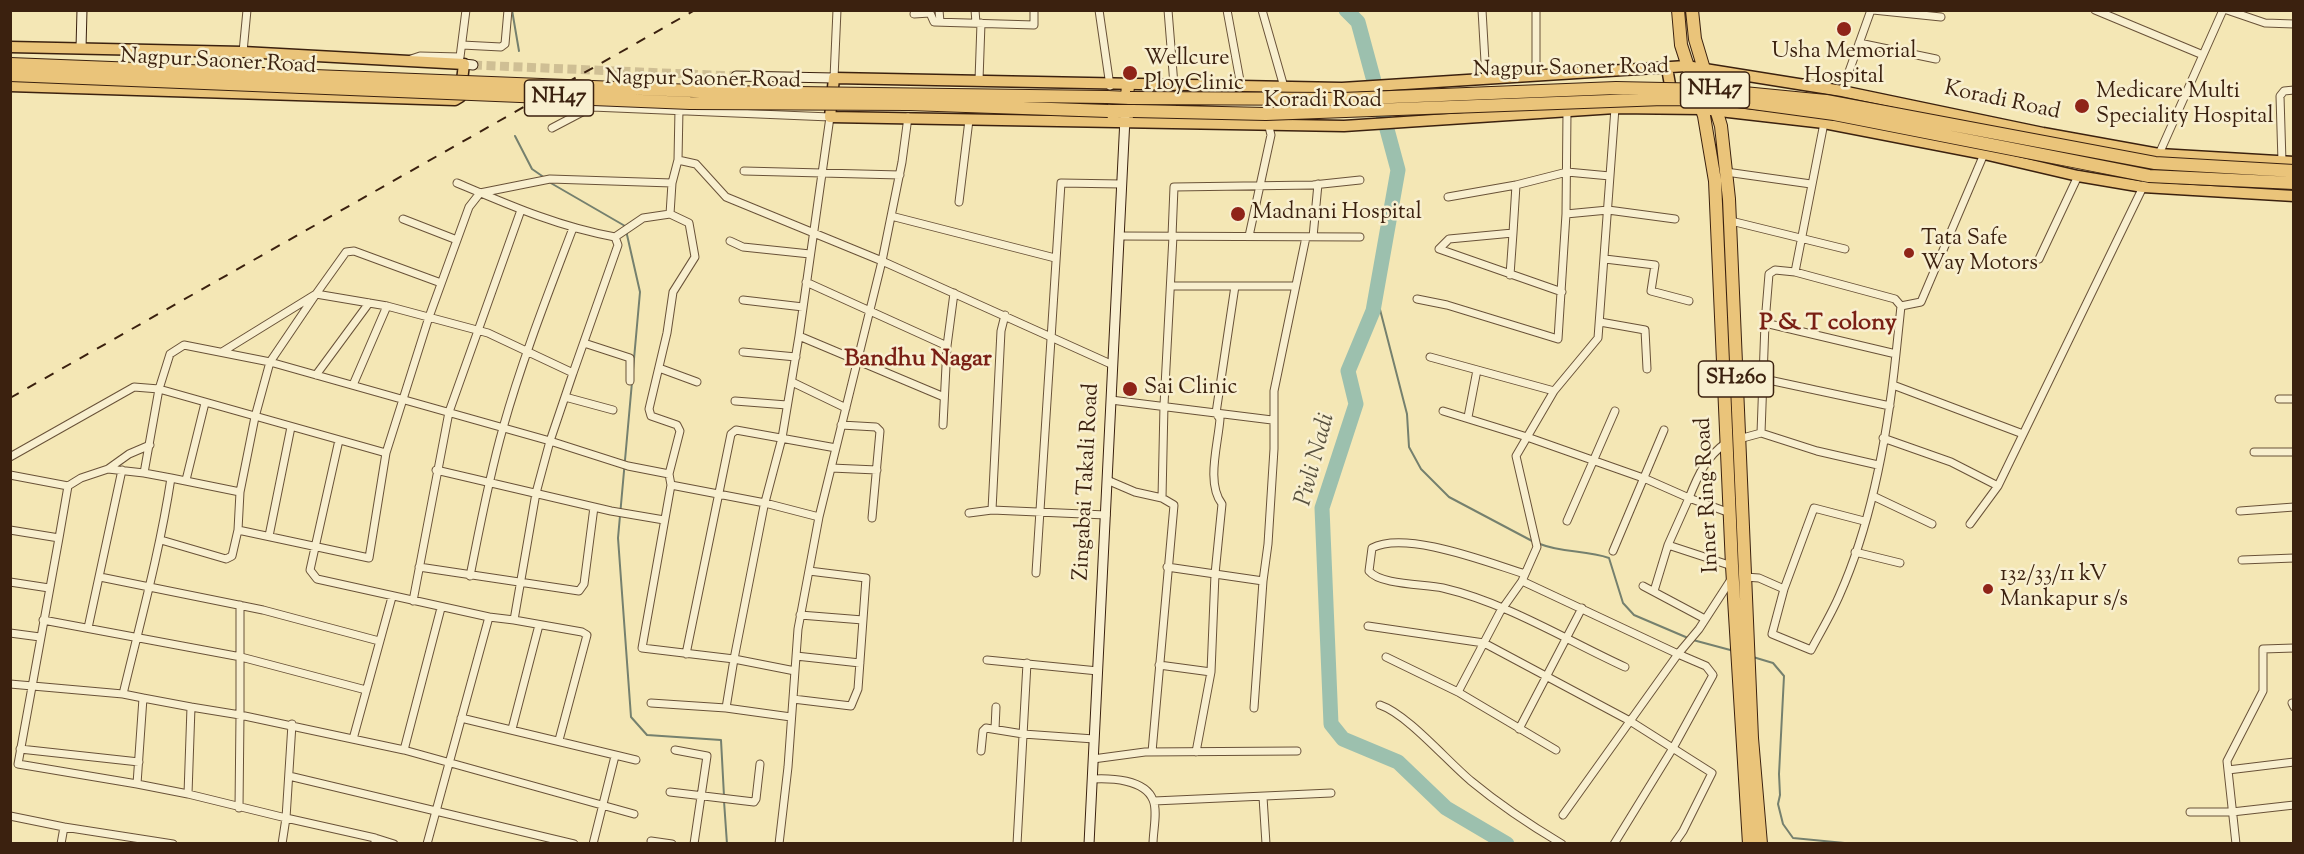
<!DOCTYPE html>
<html>
<head>
<meta charset="utf-8">
<style>
  body { margin:0 }
  #map { position:relative; width:2304px; height:854px; overflow:hidden; background:#f4e7b5; font-family:"Sorts Mill Goudy",serif }
  canvas { display:block }
  .frame { position:absolute; inset:0; border:12px solid #3b210f; pointer-events:none }
</style>
</head>
<body>
<div id="map">
<canvas width="2304" height="854"></canvas>
<div class="frame"></div>
</div>
<script>
const c = document.querySelector('canvas').getContext('2d');
c.lineJoin = 'round';
function stroke(path, color, width, dash) {
  c.strokeStyle = color;
  c.lineWidth = width;
  c.lineCap = dash ? 'butt' : 'round';
  c.setLineDash(dash || []);
  c.stroke(path);
}
function label(font, color, halo, rows, align = 'center') {
  c.font = font + ' "Sorts Mill Goudy",serif';
  c.lineWidth = 5;
  c.setLineDash([]);
  c.textBaseline = 'middle';
  c.strokeStyle = halo;
  c.fillStyle = color;
  for (const [text, x, y, turn = 0] of rows) {
    c.save();
    c.translate(x, y);
    c.rotate((+turn || 0) * Math.PI / 180);
    c.textAlign = isNaN(turn) ? turn : align;
    if (halo) c.strokeText(text, 0, 0);
    c.fillText(text, 0, 0);
    c.restore();
  }
}
const stream = new Path2D(`
  M512 10 519 51
  M515 136 532 169 545 178
  M549 182 625 226 640 292 633 370
  M1376 294 1407 414 1409 447 1421 469 1449 497 1534 542
  M632 382 618 538 631 717 647 735 721 740 724 796
  M1540 544C1562 553 1586 550 1609 558L1623 603 1634 615 1688 638
  M1693 640 1734 651
  M1753 657 1773 663 1784 676 1779 774 1780 795 1778 804 1783 824 1793 838 1855 844
  M724 801 727 844`);
const river = new Path2D(`
  M1346 10 1358 22 1398 170 1373 311 1348 371 1356 404 1322 508 1331 724 1343 739 1398 762 1446 808 1507 844`);
const secondaryTunnel = new Path2D(`
  M473 65 736 76`);
const street = new Path2D(`
  M939 10 940 22
  M975 10 976 23
  M1099 10 1110 86
  M1168 10 1174 85
  M1227 10 1241 86
  M1262 10 1284 87
  M1482 10 1486 79
  M1536 10V76
  M1873 10 1941 17
  M2095 10 2203 55
  M2227 10 2265 23 2294 24
  M914 14 930 13 934 22 1034 25V10
  M1859 43 1936 59
  M462 45 501 47 505 44 508 10
  M243 52 247 10
  M411 59 420 56 460 57 466 10
  M834 78 837 10
  M979 80 981 23
  M1842 91 1871 10
  M552 128 592 107 830 117 799 336 944 397
  M678 160 696 164 726 197 882 261 1113 365
  M2282 162 2280 96 2284 91 2294 90
  M744 171 900 175
  M1726 172 1811 184
  M457 183C509 205 559 227 615 237L643 218 670 214 672 183 678 160 679 109
  M1448 197 1516 185
  M959 202 969 120
  M670 214 689 223 695 257 673 292 667 333 649 409 651 416 677 425 680 431 669 474 671 485 642 648 734 659 726 708
  M1566 214 1608 210 1675 219
  M891 216 1055 258
  M403 219 457 240
  M1731 221 1845 249
  M1119 236 1360 237
  M1172 236 1174 187 1313 185 1360 180
  M1249 236 1271 135 1268 123
  M1313 237 1318 184
  M730 241 743 247 810 254
  M1605 259 1655 265 1651 291 1689 301
  M2039 259 2078 176
  M1795 272 1824 123
  M1510 275 1513 233
  M806 282 947 346
  M1171 286H1235
  M1562 292 1439 249 1449 239 1513 233 1516 185 1567 172 1610 176
  M1417 299 1447 305 1558 339 1566 214 1567 112
  M743 300 803 307
  M1600 322 1645 330 1647 369
  M1765 323 1769 274 1775 270 1795 272 1895 299 1901 306
  M584 343 630 358V381
  M222 352 316 294 346 252 354 251 441 283
  M743 352 796 357
  M1430 357 1554 391
  M659 368 697 382
  M573 373 618 245 615 237
  M316 375 369 303
  M1764 379 1890 406
  M792 382 846 408
  M353 385 387 306
  M1893 385 2023 434
  M565 397 613 410
  M2279 399H2294
  M1111 400 1272 420
  M735 401 787 405
  M1443 411 1527 437 1646 479 1689 498C1698 475 1706 457 1727 442
  M1468 417 1477 370
  M841 425 876 427 880 431 872 518
  M943 425 947 346 954 293
  M1761 433 1817 451 1878 465
  M1883 438 1951 462 1998 486
  M1739 439 1761 433 1765 323 1896 354 1901 306 1921 302 1984 154
  M339 440 310 570 317 579 489 617
  M2254 452H2294
  M10 457 134 387 159 389 386 453
  M831 468 877 470
  M108 469 144 473
  M436 470 611 511 664 520
  M10 475 68 486 59 538
  M171 478 144 473 159 389 170 354 184 345 270 362 550 441 628 466 669 474
  M186 480 205 403
  M1107 480 1135 492 1162 498
  M671 485 765 503 819 517
  M68 486 81 478 108 469 129 454 150 445
  M240 492 255 417 270 362 316 294 387 306 488 333 573 373 550 441 536 493 514 620 489 617 427 844
  M1873 496 1932 524
  M992 510 1001 331 1005 315
  M2240 511 2294 507
  M969 513 992 510 1106 515
  M1567 521 1615 411
  M1970 524 1998 486 2159 154 2223 10
  M10 530 59 538 18 764 137 784 143 698 123 694C140 623 160 551 171 478L240 492 238 530 232 556 226 559 161 540
  M238 530 369 558 386 453 429 317 469 207 480 193 550 179 672 183
  M269 536 291 427
  M1668 545 1732 566
  M1613 551 1664 430
  M1855 552 1900 563
  M2242 560 2294 558
  M419 567 579 591 584 584 594 507
  M1167 567 1263 581 1268 544 1274 449V391L1306 237
  M1036 573 1061 183 1121 184
  M1525 574C1489 563 1406 530 1372 548L1369 571C1380 585 1425 584 1443 588 1507 603 1566 640 1625 667
  M470 576C480 526 489 477 503 428 522 360 548 294 573 228
  M100 577 263 610 379 641
  M1745 577 1759 578 1784 589 1772 634 1811 650C1821 631 1832 613 1840 594 1872 522 1888 431 1896 354
  M1522 581 1678 654 1563 815
  M10 582 49 588
  M1643 586 1705 619
  M1784 589 1814 508 1864 521
  M1654 591 1668 545 1689 498 1730 513
  M413 601 449 412 521 210
  M240 605V715L404 750 634 814
  M800 615 863 620
  M43 620 241 657 366 690
  M514 620 582 632 587 635 559 740
  M1368 626 1484 643 1630 721 1712 773 1683 831 1674 844
  M88 628 122 470
  M10 633 40 637
  M686 654 731 434 736 430 836 448
  M796 656 860 663
  M1386 657 1458 692
  M987 660 1098 671
  M1159 665 1211 672
  M795 671 734 659 764 506 782 438 799 336
  M10 684 123 694
  M143 698 191 707
  M793 699 851 706 858 689 866 578 809 571
  M651 703 726 708 791 717
  M2292 703 2294 707
  M1380 705C1407 714 1447 761 1471 781 1500 805 1530 825 1562 844
  M1254 708 1263 581
  M461 718 636 760
  M292 724 286 818 375 838
  M512 729 539 625
  M995 729 996 707
  M1519 729 1582 608
  M353 739 392 597
  M20 749 139 762
  M404 750 441 608
  M675 750 707 756 694 844
  M1556 750 1458 692 1500 612 1522 581 1537 547 1516 456 1554 391 1598 338 1615 108
  M981 751 983 731 986 728 1023 734 1094 739
  M1152 752 1174 505 1162 498 1164 405 1173 236
  M1196 752 1211 672 1215 574 1222 504C1206 483 1218 445 1220 419L1216 413 1235 286H1295
  M1093 759 1145 752 1297 751
  M2228 770 2294 762
  M289 776 574 844
  M1092 779C1110 778 1145 779 1153 800 1158 811 1153 831 1153 844
  M137 784 188 794
  M670 792 754 802 756 799 760 764
  M1263 797 1266 844
  M1154 801 1331 793
  M239 808 240 715 191 707 188 794 286 818 282 844
  M2190 812H2232L2294 805
  M10 816 64 827 61 844
  M64 827 173 844
  M651 841 672 844
  M375 844V838L394 844
  M593 844 615 756
  M779 844 788 767 798 629 819 517 882 261 902 162 908 117
  M1017 844 1027 663
  M1614 844 1673 748 1713 675 1706 666 1678 654 1699 629 1732 578
  M2236 844 2227 761 2263 691V649L2294 648`);
const secondary = new Path2D(`
  M81 48 82 10
  M464 64 473 65
  M736 76 834 78
  M1089 844 1125 118`);
const primary = new Path2D(`
  M10 47 243 52 464 64 460 97 455 100 10 86
  M1667 68 1672 96
  M2294 162 2159 154 2043 133 1842 91 1686 66 1342 88 834 78 830 117 1344 126 1615 108 1702 109 1824 123 1984 154 2078 176 2143 187 2294 196`);
const highway = new Path2D(`
  M1678 10 1681 45 1704 116 1715 181 1732 566 1749 844
  M1692 10 1695 39 1721 126 1729 199 1752 738 1761 844
  M1107 97 1130 98
  M1127 98 1128 85
  M1108 111H1133`);
const rail = new Path2D(`
  M10 398 695 10`);
const highwayBridge = new Path2D(`
  M10 64 719 92 1107 97
  M10 75 690 103 909 104 1108 111
  M1130 98 1342 99 1616 88 1713 90 1826 101 2155 163 2294 171
  M1133 111 1266 114 1663 99 1731 100 1834 114 2149 176 2294 183`);
const markers = [
  [1844,29,8,"#8f2418"],
  [1130,73,8,"#8f2418"],
  [2082,106,8,"#8f2418"],
  [1238,214,8,"#8f2418"],
  [1909,253,6,"#8f2418"],
  [1130,389,8,"#8f2418"],
  [1988,589,6,"#8f2418"]
];
const shields = [
  [1715,90,69],
  [559,98,69],
  [1736,379,75]
];
const shieldNames = [
  ["NH47",1715,90],
  ["NH47",559,98],
  ["SH260",1736,379]
];
const poiNames = [
  ["Usha Memorial",1844,53,"center"],
  ["Hospital",1844,78,"center"],
  ["Wellcure",1144,60],
  ["PloyClinic",1144,85],
  ["Medicare Multi",2096,93],
  ["Speciality Hospital",2096,118],
  ["Madnani Hospital",1252,214],
  ["Tata Safe",1921,240],
  ["Way Motors",1921,265],
  ["Sai Clinic",1144,389],
  ["132/33/11 kV",2000,576],
  ["Mankapur s/s",2000,601]
];
const streetNames = [
  ["Nagpur Saoner Road",218,63,3],
  ["Nagpur Saoner Road",1571,70,-1],
  ["Nagpur Saoner Road",703,81,1],
  ["Koradi Road",1323,102],
  ["Koradi Road",2002,102,12],
  ["Zingabai Takali Road",1088,482,-87],
  ["Inner Ring Road",1709,495,-93]
];
const neighbourhoodNames = [
  ["P & T colony",1828,325],
  ["Bandhu Nagar",918,361]
];
const waterNames = [
  ["Pivli Nadi",1317,460,-75]
];
stroke(stream, '#75806e', 2);
stroke(river, '#9cc0ae', 15);
stroke(secondaryTunnel, '#cfbf94', 9, [9, 4.5]);
stroke(street, '#695238', 9);
stroke(secondary, '#3b210f', 11);
stroke(primary, '#3b210f', 13);
stroke(highway, '#3b210f', 14);
stroke(street, '#f8efcf', 7);
stroke(secondary, '#f8efcf', 9);
stroke(primary, '#eac47a', 10);
stroke(highway, '#eac47a', 12);
stroke(rail, '#3b210f', 2, [10, 10]);
stroke(highwayBridge, '#3b210f', 14, []);
stroke(highwayBridge, '#eac47a', 12);
for (const [x, y, r, color] of markers) {
  const dot = new Path2D();
  dot.arc(x, y, r, 0, 2 * Math.PI);
  c.fillStyle = color;
  c.fill(dot);
  stroke(dot, '#f8efcf', 2);
}
for (const [x, y, w] of shields) {
  const box = new Path2D();
  box.roundRect(x - w / 2, y - 18, w, 36, 4.5);
  c.fillStyle = '#f8efcf';
  c.fill(box);
  stroke(box, '#3b210f', 1.5);
}
label('bold 21px', '#3b210f', null, shieldNames);
label('22px', '#3b210f', '#f8efcf', poiNames, 'left');
label('22px', '#3b210f', '#f8efcf', streetNames);
label('bold 24px', '#7a1f14', '#f8efcf', neighbourhoodNames);
label('italic 24px', '#58513f', '#f8efcf', waterNames);
</script>
</body>
</html>
